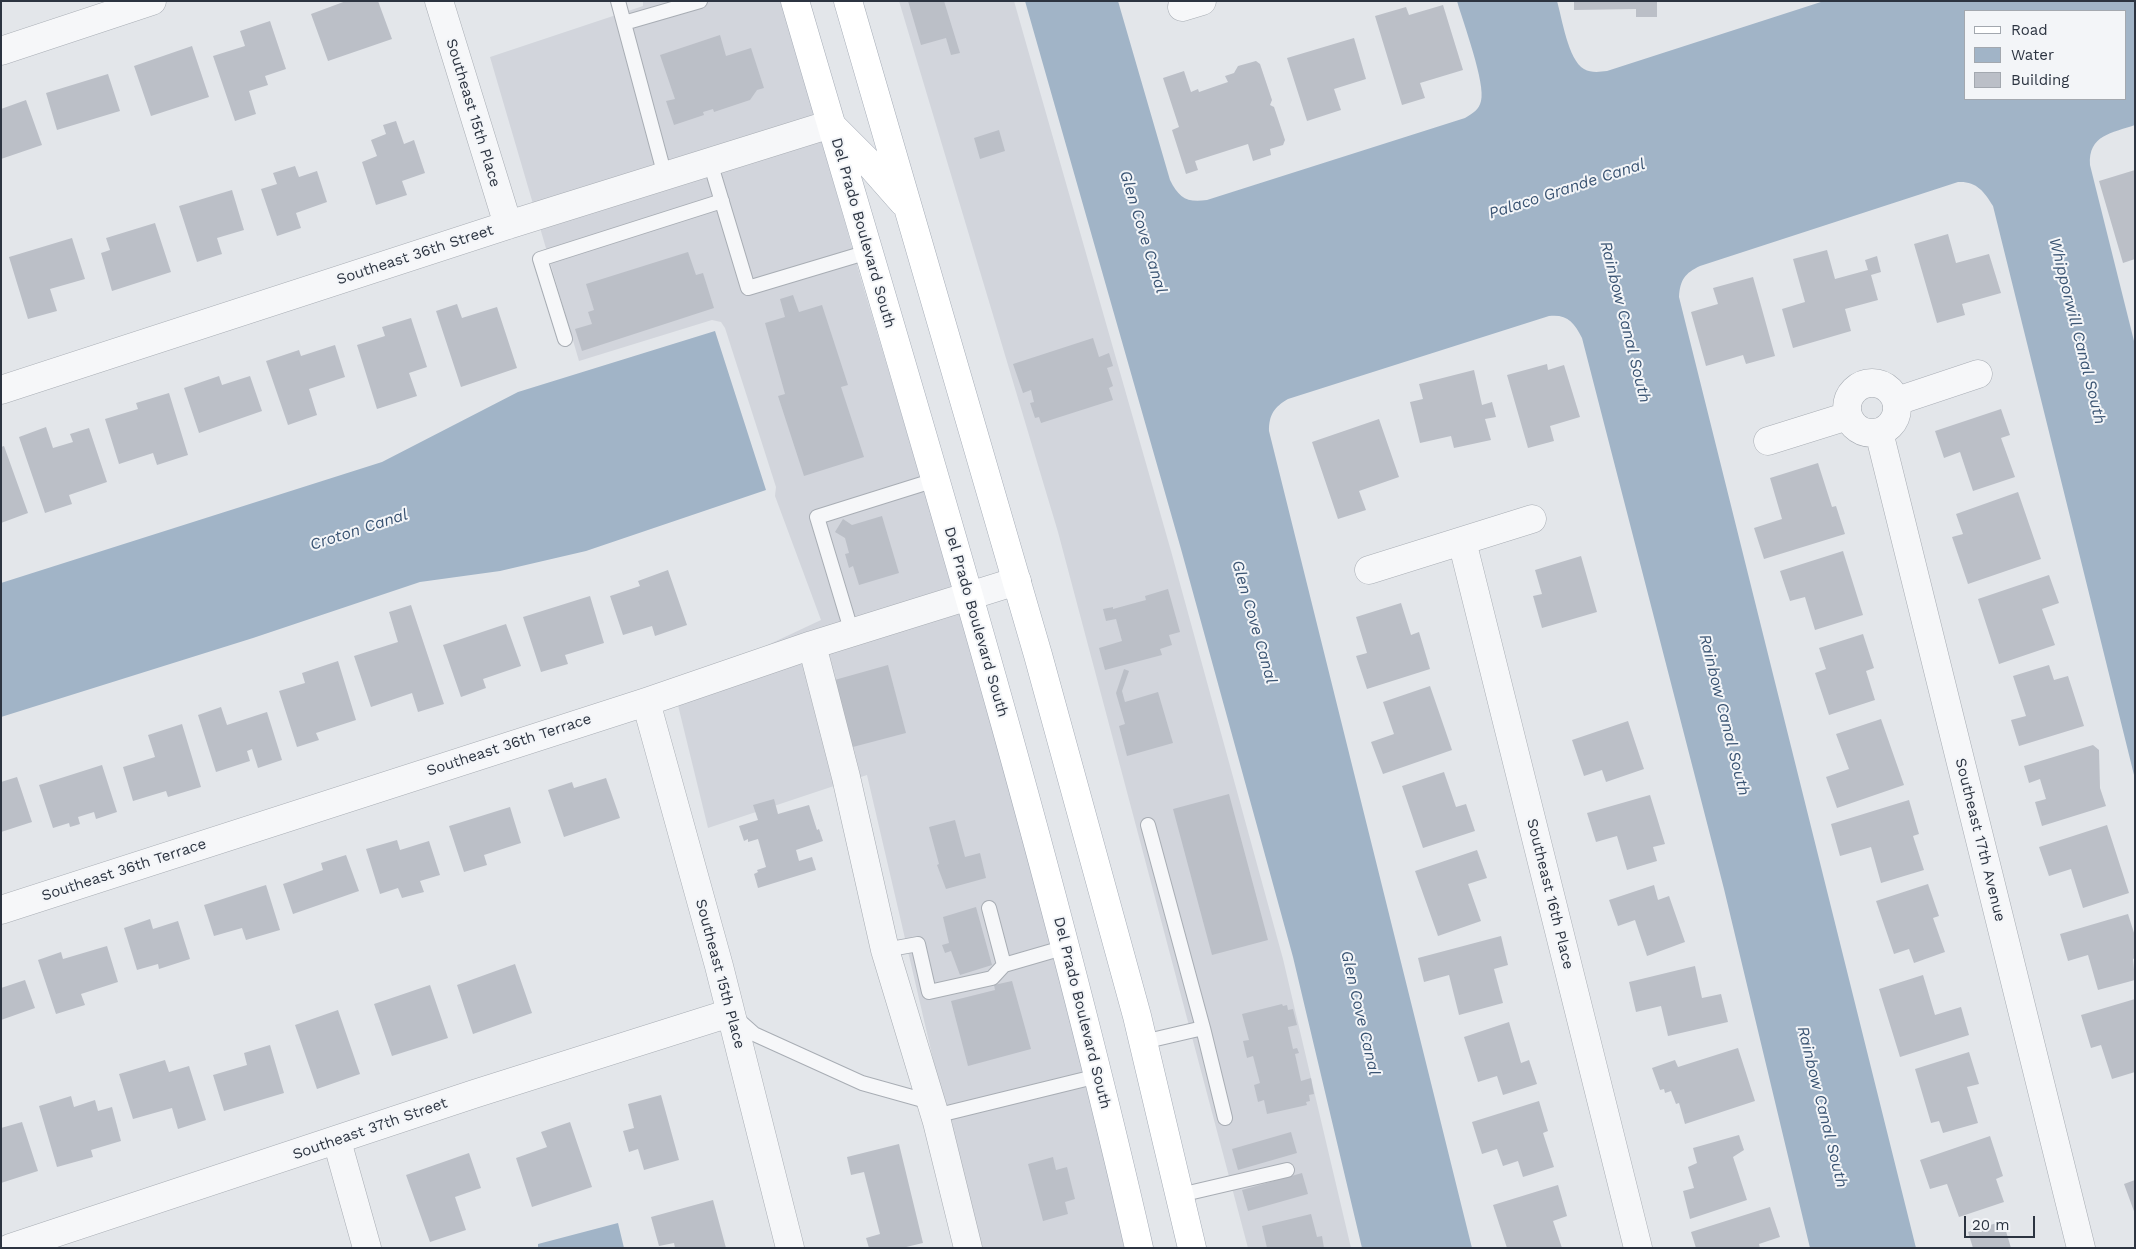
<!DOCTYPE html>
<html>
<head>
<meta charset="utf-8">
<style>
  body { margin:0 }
  #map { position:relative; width:2136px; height:1249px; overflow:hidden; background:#e3e6ea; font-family:"Work Sans",sans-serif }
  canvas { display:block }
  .frame { position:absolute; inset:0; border:2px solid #2c3441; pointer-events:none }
  .legend { position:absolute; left:1964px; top:10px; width:162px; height:90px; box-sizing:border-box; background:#f3f5f8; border:1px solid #a3a8af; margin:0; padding:6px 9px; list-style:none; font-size:15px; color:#2c3441 }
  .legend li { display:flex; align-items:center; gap:10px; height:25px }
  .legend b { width:25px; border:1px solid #a3a8af }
  .scale { position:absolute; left:1964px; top:1216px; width:71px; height:22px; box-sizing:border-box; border:2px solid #2c3441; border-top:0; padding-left:6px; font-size:15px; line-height:18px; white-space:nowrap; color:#2c3441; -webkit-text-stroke:4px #f3f5f8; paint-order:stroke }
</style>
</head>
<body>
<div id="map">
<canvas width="2136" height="1249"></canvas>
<div class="frame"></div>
<ul class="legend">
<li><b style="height:6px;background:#fff"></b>Road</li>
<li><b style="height:14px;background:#a1b4c7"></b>Water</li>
<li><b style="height:14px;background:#bbbfc7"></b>Building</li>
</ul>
<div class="scale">20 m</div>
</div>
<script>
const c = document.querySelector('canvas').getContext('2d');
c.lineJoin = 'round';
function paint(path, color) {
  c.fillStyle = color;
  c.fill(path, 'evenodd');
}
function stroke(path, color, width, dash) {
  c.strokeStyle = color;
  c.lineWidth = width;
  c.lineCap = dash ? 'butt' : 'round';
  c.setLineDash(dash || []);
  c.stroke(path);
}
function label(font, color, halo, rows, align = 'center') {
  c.font = font + ' "Work Sans",sans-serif';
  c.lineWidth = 4;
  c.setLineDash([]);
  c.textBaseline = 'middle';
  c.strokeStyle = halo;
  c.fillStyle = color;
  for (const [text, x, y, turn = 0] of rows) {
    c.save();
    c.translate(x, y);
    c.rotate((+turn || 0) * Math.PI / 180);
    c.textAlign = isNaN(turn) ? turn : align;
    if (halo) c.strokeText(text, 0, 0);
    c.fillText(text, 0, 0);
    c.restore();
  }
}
const built = new Path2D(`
  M643 1H782L863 286 957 599 1050 932 1127 1248H977L867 775 708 828 674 689 821 620 775 496 776 487 725 328 721 322 712 320 579 361 490 57 643 6Z
  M899 1H1014L1171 551 1283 959 1351 1248H1248L1058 532Z`);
const water = new Path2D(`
  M1025 1H1118L1170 180C1179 198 1187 203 1207 200L1465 118C1473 113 1479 110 1481 101 1486 84 1463 22 1457 1H1557C1562 18 1568 60 1584 69 1591 73 1599 72 1607 71L1824 1H2135V125C2112 133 2088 135 2090 165L2135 345V779L1993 206C1984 191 1976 181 1958 182L1700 266C1685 273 1680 280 1679 297L1916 1248H1810L1724 889 1582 338C1574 322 1567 314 1549 316L1288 399C1274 407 1269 415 1269 431L1472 1248H1362L1293 957 1181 549ZM1965 11H2125V99H1965Z
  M715 331 766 490 586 551 500 571 420 582 253 638 1 717V583L382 462 518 392Z
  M618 1223 624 1248H538V1244Z`);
const building = new Path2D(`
  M346 1H378L392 39 328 61 311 14Z
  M908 1H944L960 53 951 55 946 38 921 45Z
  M1574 1H1657V17H1636V9L1574 10Z
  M1443 5 1463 70 1420 83 1425 98 1402 105 1375 16 1406 7 1409 15Z
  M270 21 286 69 265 76 268 85 249 91 256 114 235 121 213 56 245 46 240 31Z
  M720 35 726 56 751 48 764 88 757 90 750 100 714 112 713 109 703 112 704 115 674 125 666 101 675 99 660 55Z
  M1354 38 1366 79 1334 89 1341 110 1307 121 1287 58Z
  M192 46 209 97 151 116 134 66Z
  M1256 61 1260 64 1272 100 1270 105 1274 107 1285 140 1283 145 1270 149 1271 155 1253 161 1248 144 1195 161 1198 170 1186 174 1172 130 1179 127 1163 78 1184 71 1191 92 1198 89 1199 92 1228 82 1225 76 1234 73 1238 66Z
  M108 74 120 111 57 130 46 93Z
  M26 100 42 145 1 159V109Z
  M396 121 404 144 414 140 425 173 402 181 407 195 376 205 362 162 377 156 371 140 386 134 383 125Z
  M999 130 1005 151 980 159 974 138Z
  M295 166 299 177 317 171 327 202 296 213 301 228 277 236 261 189 277 184 273 173Z
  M2135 170V259L2123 263 2099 181Z
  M232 190 244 230 217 238 222 254 197 262 179 206Z
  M155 223 171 272 112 291 101 253 110 250 106 238Z
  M1948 234 1956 263 1989 254 2001 293 1962 304 1965 315 1937 323 1914 244Z
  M72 238 85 279 50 289 57 311 28 319 9 257Z
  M1827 250 1835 279 1868 270 1865 260 1877 256 1881 272 1871 275 1878 300 1845 309 1851 331 1793 348 1782 309 1805 302 1793 259Z
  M688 252 696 275 703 273 714 308 582 351 575 329 592 324 588 312 594 310 586 284Z
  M1753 277 1775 356 1746 364 1743 355 1706 366 1691 312 1718 304 1713 288Z
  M793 295 799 312 822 305 848 385 841 387 864 457 804 476 778 396 785 394 765 323 785 317 780 299Z
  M457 304 462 318 497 307 517 368 461 387 436 311Z
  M411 318 427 367 409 373 417 396 377 409 357 345 385 336 382 327Z
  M1093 338 1099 357 1109 353 1113 366 1107 368 1113 386 1109 388 1113 400 1041 423 1039 417 1035 418 1030 403 1034 402 1031 390 1023 393 1013 364Z
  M335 345 345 377 309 389 317 415 288 425 266 361 299 350 301 356Z
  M1547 364 1548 370 1564 365 1580 417 1550 426 1554 441 1528 448 1507 375Z
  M1474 370 1482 405 1492 402 1496 417 1485 419 1491 440 1454 448 1451 436 1420 443 1410 402 1423 399 1419 384Z
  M219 376 222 385 250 376 262 411 199 433 184 388Z
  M169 393 188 455 157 465 153 453 119 464 105 419 138 409 136 403Z
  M2001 409 2010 435 2001 438 2015 477 1973 491 1960 452 1944 458 1935 431Z
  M1379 419 1399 477 1359 491 1366 510 1338 519 1312 442Z
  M46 427 53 448 73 442 70 434 89 428 107 482 69 495 72 504 45 513 19 437Z
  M4 446 28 513 1 523V447Z
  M1818 463 1832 507 1836 506 1845 534 1764 559 1754 528 1782 519 1770 478Z
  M2018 492 2041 559 1968 584 1952 537 1963 534 1956 514Z
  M882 516 899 573 859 585 853 566 849 568 845 554 849 553 845 538 835 532 843 519 852 525Z
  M1843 551 1863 615 1815 630 1805 597 1790 601 1780 571Z
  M1581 556 1597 612 1542 628 1533 596 1542 594 1535 570Z
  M668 570 687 625 655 636 652 626 623 635 610 596 640 586 638 581Z
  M2049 575 2059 603 2042 609 2055 645 1999 664 1978 599Z
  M1168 589 1180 632 1169 635 1172 645 1160 649 1162 655 1105 670 1099 648 1122 641 1116 619 1106 621 1103 609 1113 607V609L1146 600 1145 596Z
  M590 596 604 643 565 655 568 664 541 672 523 617Z
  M1401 603 1411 635 1419 632 1430 669 1367 689 1356 656 1367 653 1356 617Z
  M411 605 444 704 418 712 412 693 371 707 354 656 398 642 389 612Z
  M506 624 521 666 483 679 486 688 461 697 443 645Z
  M1863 634 1874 668 1866 671 1875 700 1829 715 1815 673 1826 669 1819 648Z
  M338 661 356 720 316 733 319 740 297 747 279 691 305 683 302 673Z
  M888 665 906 733 849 748 831 681Z
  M2049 665 2054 680 2068 676 2084 726 2019 746 2011 720 2026 716 2013 676Z
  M1124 669 1129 671 1122 691 1125 702 1158 692 1173 743 1127 756 1119 726 1125 724 1116 693Z
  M1430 686 1452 750 1383 774 1371 742 1394 734 1383 702Z
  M221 707 227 725 267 712 282 760 258 768 252 749 247 751 250 761 216 772 198 715Z
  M1881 719 1904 785 1837 808 1826 777 1849 769 1836 734Z
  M1628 721 1644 769 1606 782 1602 770 1584 776 1572 740Z
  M182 724 201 787 168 797 166 791 133 801 123 767 155 757 148 735Z
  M2093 745 2099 750 2100 788 2106 806 2042 826 2035 802 2046 799 2040 779 2029 783 2024 766Z
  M102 765 117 812 96 819 94 812 78 817 80 824 70 827 69 823 53 828 39 785Z
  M1444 772 1456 807 1466 804 1475 831 1423 848 1402 786Z
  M17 777 32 822 1 832V782Z
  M606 778 620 818 564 837 548 790 572 782 574 788Z
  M1229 794 1268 940 1212 955 1173 809Z
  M1650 795 1665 844 1653 847 1657 861 1627 870 1617 836 1596 842 1587 813Z
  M774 799 778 814 809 805 817 830 819 829 823 841 796 850 799 861 812 857 816 870 758 888 754 874 758 872 757 870 766 867 758 839 748 842V839L744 841 739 826 758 820 753 805Z
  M1909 800 1919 834 1913 836 1924 870 1881 883 1871 847 1840 856 1831 824Z
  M510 807 521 843 484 855 487 865 464 872 449 826Z
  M955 820 965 857 980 853 986 878 946 889 937 865 939 864 929 827Z
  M2107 825 2129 893 2083 908 2071 869 2049 876 2039 847Z
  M397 840 400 850 429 841 440 875 420 881 424 892 402 898 398 888 380 894 366 849Z
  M1477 850 1487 878 1468 884 1481 921 1438 936 1415 871Z
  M346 855 359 891 293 914 283 884 323 870 321 863Z
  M1928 884 1939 916 1933 918 1945 952 1914 963 1909 949 1894 954 1876 901Z
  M266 885 280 930 246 940 242 928 214 936 204 905Z
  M1654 885 1658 900 1669 896 1685 942 1647 956 1635 920 1618 926 1609 900Z
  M976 907 992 965 960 975 951 951 945 953 942 945 949 943 943 917Z
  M2128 914 2135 936V958L2133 959 2135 980 2098 990 2088 955 2068 961 2060 934Z
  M150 919 153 929 178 921 190 959 159 969 158 964 137 970 124 928Z
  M1501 936 1508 965 1494 969 1503 1003 1459 1015 1449 975 1424 982 1418 958Z
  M107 946 118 982 81 994 85 1005 56 1014 38 960 61 952 63 959Z
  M515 964 532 1013 473 1034 457 985Z
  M1695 966 1702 998 1721 994 1728 1022 1668 1036 1661 1006 1636 1012 1629 982Z
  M1923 975 1935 1015 1961 1007 1969 1035 1900 1057 1879 989Z
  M25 980 35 1008 1 1020V988Z
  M1012 981 1031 1049 968 1066 951 1001 995 990 994 985Z
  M430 985 448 1038 392 1056 374 1004Z
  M2135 999V1072L2112 1079 2101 1045 2091 1048 2081 1015Z
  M1282 1004 1283 1006 1287 1005 1288 1010 1293 1009 1297 1025 1288 1027 1293 1049 1297 1048 1299 1053 1295 1054 1301 1081 1311 1078 1314 1094 1309 1095 1310 1101 1306 1102 1307 1105 1267 1114 1264 1100 1258 1102 1254 1085 1260 1083 1253 1056 1247 1058 1243 1041 1249 1040 1242 1014Z
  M338 1010 360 1074 317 1089 295 1025Z
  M1509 1022 1521 1063 1529 1060 1537 1084 1503 1095 1497 1076 1478 1082 1464 1037Z
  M270 1045 284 1093 224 1111 213 1075 247 1065 244 1053Z
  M1738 1048 1755 1101 1685 1124 1679 1103 1676 1104 1671 1091 1665 1093 1664 1089 1660 1090 1652 1068 1675 1060 1678 1067Z
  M1969 1052 1979 1084 1967 1087 1978 1123 1943 1133 1939 1121 1931 1123 1915 1069Z
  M165 1060 169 1072 189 1066 206 1120 178 1129 172 1108 133 1119 119 1074Z
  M661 1095 679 1160 644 1170 638 1149 629 1152 623 1131 634 1128 628 1104Z
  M71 1096 74 1107 95 1100 98 1111 112 1107 121 1141 91 1150 93 1157 57 1167 39 1106Z
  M1539 1101 1548 1131 1543 1133 1554 1167 1523 1177 1518 1161 1503 1166 1497 1149 1482 1154 1472 1122Z
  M22 1122 38 1171 1 1183V1128Z
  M570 1122 592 1187 532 1207 516 1158 547 1147 541 1132Z
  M1291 1132 1297 1153 1238 1170 1232 1149Z
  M1739 1135 1744 1150 1733 1157 1747 1200 1690 1219 1683 1191 1694 1188 1688 1167 1697 1163 1693 1148Z
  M1990 1136 2003 1176 1996 1179 2004 1202 1959 1217 1947 1184 1930 1189 1920 1160Z
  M899 1144 923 1243 902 1248H869L866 1238 880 1234 864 1172 851 1175 847 1157Z
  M469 1153 481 1188 455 1197 466 1230 430 1242 406 1175Z
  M1053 1157 1056 1170 1067 1167 1075 1199 1065 1202 1068 1214 1043 1221 1028 1164Z
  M1302 1173 1308 1194 1248 1211 1242 1190Z
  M2135 1180V1214L2124 1184Z
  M1558 1185 1567 1216 1553 1221 1562 1248H1507L1493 1205Z
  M713 1200 726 1248H675L674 1243 659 1246 651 1217Z
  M1770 1207 1780 1237 1759 1244 1760 1248H1696L1691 1232Z
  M1311 1214 1317 1237 1322 1236 1324 1248H1267L1262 1226Z
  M2003 1221 2011 1248H1973L1968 1232Z`);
const lane = new Path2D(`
  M618 1 665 176
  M624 23 700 1
  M710 162 748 288 868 252
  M565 339 540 259 722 201
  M852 633 817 517 935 480
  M1148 825 1203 1028
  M989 908 1004 965 1066 947
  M885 950 918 944 929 992 992 978 1004 965
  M736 1018 754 1034 862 1083 930 1102
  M1143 1042 1203 1028 1225 1118
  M935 1116 1098 1076
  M1180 1195 1287 1170`);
const street = new Path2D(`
  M439 1 508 225
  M1182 7 1202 1
  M1 51 152 1
  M1847 408a25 25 0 1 1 50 0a25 25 0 1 1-50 0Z
  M1 390 508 225 831 124
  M1897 401 1978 374
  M1879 432 2081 1248
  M1768 441 1848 416
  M1462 541 1638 1248
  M1369 570 1532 519
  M812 645 846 777 885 950 937 1122 968 1248
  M646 702 719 966 790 1248
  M1 910 646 702 812 645 1017 581
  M337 1141 367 1248
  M10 1248 474 1094 730 1013`);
const primary = new Path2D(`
  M795 1C916 415 1043 827 1139 1248
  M848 1 1038 655 1137 1016 1192 1248
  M833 127 866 160 903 202`);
const streetNames = [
  ["Southeast 15th Place",473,113,73],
  ["Del Prado Boulevard South",863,233,74],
  ["Southeast 36th Street",415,255,-18],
  ["Del Prado Boulevard South",976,622,74],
  ["Southeast 36th Terrace",509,745,-18],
  ["Southeast 17th Avenue",1980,840,76],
  ["Southeast 36th Terrace",124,870,-18],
  ["Southeast 16th Place",1550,894,76],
  ["Southeast 15th Place",720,974,75],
  ["Del Prado Boulevard South",1082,1013,76],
  ["Southeast 37th Street",370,1129,-19]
];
const waterNames = [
  ["Palaco Grande Canal",1567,189,-18],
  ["Glen Cove Canal",1143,232,73],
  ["Rainbow Canal South",1625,322,76],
  ["Whipporwill Canal South",2077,331,76],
  ["Croton Canal",359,530,-18],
  ["Glen Cove Canal",1254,622,74],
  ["Rainbow Canal South",1724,715,76],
  ["Glen Cove Canal",1360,1013,77],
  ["Rainbow Canal South",1822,1107,76]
];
paint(built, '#d2d5dc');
paint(water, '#a1b4c7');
paint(building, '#bbbfc7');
stroke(lane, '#a8adb4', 16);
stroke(street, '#a8adb4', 29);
stroke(primary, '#a3aab5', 29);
stroke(lane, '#f6f7f9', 14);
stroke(street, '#f6f7f9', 28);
stroke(primary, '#fff', 28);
label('15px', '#2c3441', '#f3f5f8', streetNames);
label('italic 16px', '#395372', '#f3f5f8', waterNames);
</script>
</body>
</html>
